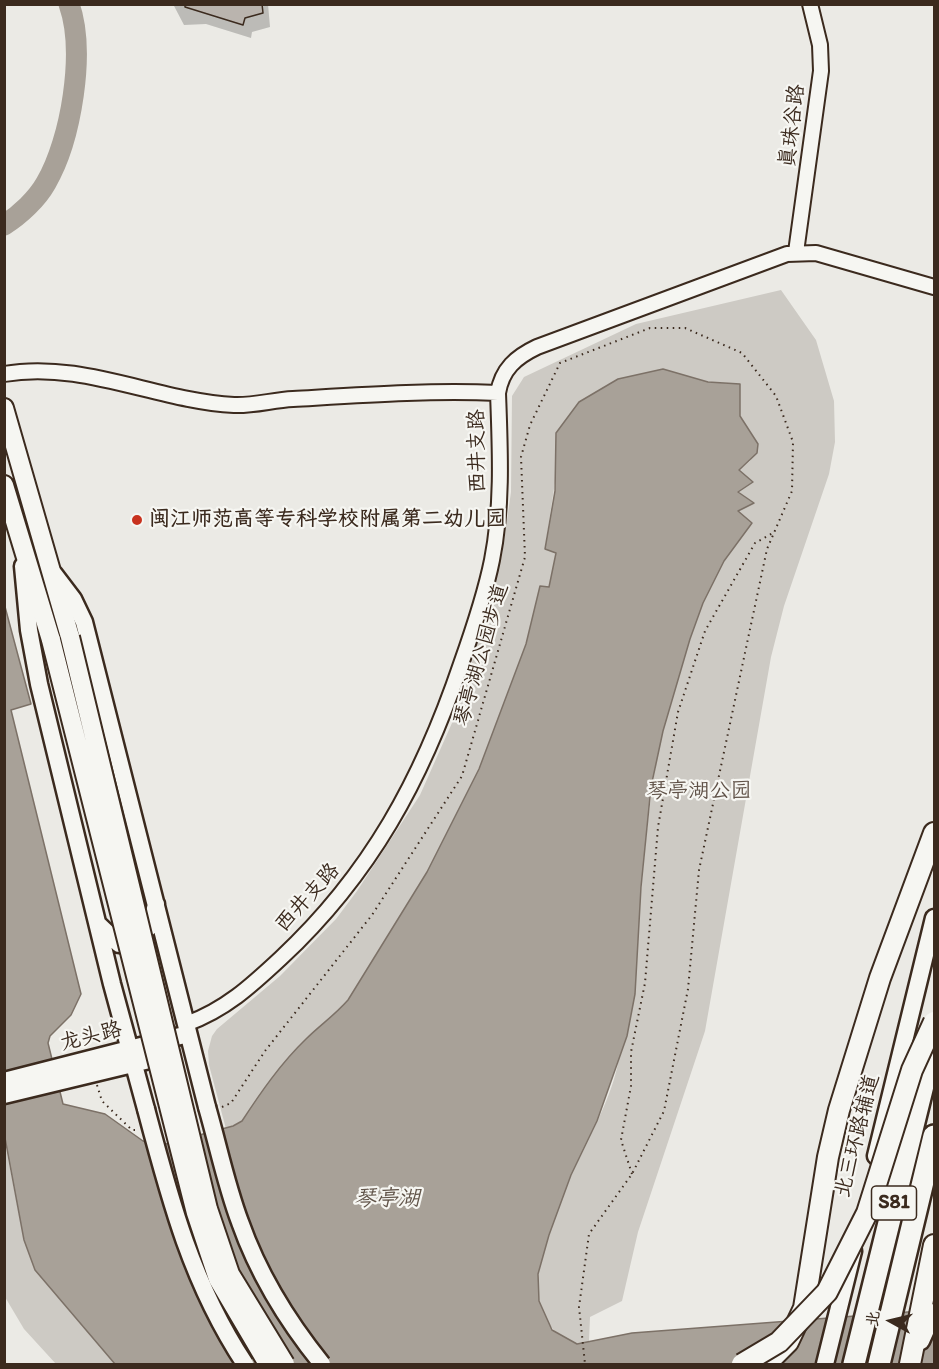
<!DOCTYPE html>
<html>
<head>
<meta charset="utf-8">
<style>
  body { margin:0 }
  #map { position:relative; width:939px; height:1369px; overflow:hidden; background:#ebeae5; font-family:Itim,"LXGW WenKai TC",sans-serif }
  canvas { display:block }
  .frame { position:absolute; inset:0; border:6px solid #3b2a1e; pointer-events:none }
  .north { position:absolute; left:861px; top:1291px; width:60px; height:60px; -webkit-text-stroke:4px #f6f6f2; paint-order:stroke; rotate:278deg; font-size:16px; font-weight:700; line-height:24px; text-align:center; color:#3b2a1e }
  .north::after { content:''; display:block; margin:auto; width:21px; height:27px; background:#3b2a1e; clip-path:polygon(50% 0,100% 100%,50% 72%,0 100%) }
</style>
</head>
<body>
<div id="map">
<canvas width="939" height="1369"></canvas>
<div class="frame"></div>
<div class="north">北</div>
</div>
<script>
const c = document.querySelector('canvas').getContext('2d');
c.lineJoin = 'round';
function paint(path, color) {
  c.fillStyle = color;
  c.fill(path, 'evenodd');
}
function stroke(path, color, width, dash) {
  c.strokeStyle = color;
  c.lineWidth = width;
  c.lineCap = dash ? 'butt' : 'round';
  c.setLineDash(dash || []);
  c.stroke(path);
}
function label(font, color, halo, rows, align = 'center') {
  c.font = font + ' Itim,"LXGW WenKai TC",sans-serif';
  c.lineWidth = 4.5;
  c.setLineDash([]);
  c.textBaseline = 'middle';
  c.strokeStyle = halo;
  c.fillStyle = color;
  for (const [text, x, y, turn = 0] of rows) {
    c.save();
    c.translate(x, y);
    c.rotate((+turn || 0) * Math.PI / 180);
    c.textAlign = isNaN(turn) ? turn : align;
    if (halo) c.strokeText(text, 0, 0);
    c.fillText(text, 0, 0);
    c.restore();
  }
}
const green = new Path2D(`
  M781 290 816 340 834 401 835 442 829 474 784 606 771 657 705 1031 638 1232 622 1301 590 1317 589 1341 593 1364C572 1347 543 1329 539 1299 529 1226 601 1137 617 1068 643 958 638 844 662 733 672 690 686 644 703 603 709 589 716 575 723 562 727 556 733 549 735 542 737 532 737 521 737 510L753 503 738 492 739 470 750 461 758 444 740 416V384L708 382 663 369 557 469 545 548 556 553 549 587 540 586 526 644 479 769 427 872 348 1000 332 1019 308 1037 282 1065 242 1121 226 1129 209 1065 208 1051 212 1036 217 1029 280 976 336 919 357 891 420 795 460 705 502 555 511 492 512 396 524 377 636 324Z
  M4 1138 24 1240 35 1270 115 1364H56L24 1329 5 1297Z`);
const water = new Path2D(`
  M663 369 708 382 740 384V416L758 444 757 453 739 470 753 482 738 492 754 503 738 511 752 523 724 561 703 603 690 639 663 731 651 787 641 887 635 994 627 1036 597 1121 571 1175 549 1235 538 1274 539 1301 552 1330 577 1344 632 1333 934 1310V1364H115L35 1270 24 1240 5 1138 4 603 31 704 11 710 81 994 71 1015 50 1036 48 1043 63 1104 105 1114 143 1141 162 1145 233 1126 242 1121C261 1092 281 1063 306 1039 320 1025 335 1015 348 1000L427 872 479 769 526 644 540 586 549 587 556 553 545 549 555 491 556 433 579 402 618 379Z`);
const shadow = new Path2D(`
  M173 4H268L270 27 252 32 251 38 206 24 184 25Z`);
const river = new Path2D(`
  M4 225C20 215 37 199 46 183 71 140 86 52 69 4`);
const building = new Path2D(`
  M185 4H262L263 13 245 18 243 25 185 7Z`);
const path = new Path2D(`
  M97 1085 102 1101 132 1130H137
  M222 1107 231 1103 265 1051 372 915 462 776 525 557 521 457 530 425 560 363 650 328H685L742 353 776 396 793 442 792 491 767 549 699 870 688 989 664 1111 632 1174 589 1234 579 1307 585 1364
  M632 1174 621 1140 631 1086V1052L645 983 658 827 678 712 705 631 755 543 773 533`);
const tertiary = new Path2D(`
  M796 252 821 71 820 45 810 4
  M4 374C82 360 157 401 234 405 253 406 273 400 293 399 361 395 429 390 498 393
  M186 1024C225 1010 251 986 281 958 371 874 422 779 461 664 473 630 485 595 492 560 503 505 500 448 498 393 502 369 516 357 537 347L787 254 816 253 934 287`);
const secondary = new Path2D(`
  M23 566 29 630 39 684 112 984 146 1109
  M54 574 73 599 84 622 207 1107
  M99 925 119 944 135 942 151 925 156 904
  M4 1081 188 1034
  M4 1095 170 1055
  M876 1156 934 918
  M921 1341 934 1312
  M825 1364 853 1251`);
const primary = new Path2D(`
  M4 408 70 637
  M4 485 51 640`);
const trunk = new Path2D(`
  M766 1364 788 1342 804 1308 828 1157 839 1110 880 978 934 833
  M910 1364 934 1245`);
const motorway = new Path2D(`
  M854 1364 934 1041
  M879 1364 934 1136`);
const secondaryBridge = new Path2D(`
  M207 1107C218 1145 226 1185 240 1222 258 1273 288 1322 322 1364
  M146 1109C170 1200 192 1284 245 1364`);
const primaryBridge = new Path2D(`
  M70 637 208 1209 230 1274 285 1364
  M51 640 196 1213 218 1279 268 1364`);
const trunkBridge = new Path2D(`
  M742 1364 779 1342 827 1292 867 1213 912 1070 934 1022`);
const markers = [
  [137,520,6,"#c8321e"]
];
const shields = [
  [894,1203,45]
];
const shieldNames = [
  ["S81",894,1203]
];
const streetNames = [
  ["真珠谷路",793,126,-83],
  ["西井支路",478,451,-91],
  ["琴亭湖公园步道",482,655,-74],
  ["西井支路",308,898,-48],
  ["龙头路",91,1037,-14],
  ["北三环路辅道",858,1136,-76]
];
const poiNames = [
  ["闽江师范高等专科学校附属第二幼儿园",149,520]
];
const parkNames = [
  ["琴亭湖公园",699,792]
];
const waterNames = [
  ["琴亭湖",387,1199]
];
paint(green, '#cdcac4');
paint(water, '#a8a198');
stroke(water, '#7c7167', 1.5);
paint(shadow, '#0003');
stroke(river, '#a8a198', 21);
paint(building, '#bab4ae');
stroke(building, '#3b2a1e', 1.5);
stroke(tertiary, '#3b2a1e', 18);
stroke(secondary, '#3b2a1e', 21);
stroke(primary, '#3b2a1e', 22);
stroke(trunk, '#3b2a1e', 24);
stroke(motorway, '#3b2a1e', 26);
stroke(path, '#3b2a1e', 2, [1.5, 4.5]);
stroke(tertiary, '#f6f6f2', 14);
stroke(secondary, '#f6f6f2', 16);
stroke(primary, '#f6f6f2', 18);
stroke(trunk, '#f6f6f2', 20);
stroke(motorway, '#f6f6f2', 21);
stroke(secondaryBridge, '#3b2a1e', 21, []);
stroke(primaryBridge, '#3b2a1e', 22, []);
stroke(trunkBridge, '#3b2a1e', 24, []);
stroke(secondaryBridge, '#f6f6f2', 16);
stroke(primaryBridge, '#f6f6f2', 18);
stroke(trunkBridge, '#f6f6f2', 20);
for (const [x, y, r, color] of markers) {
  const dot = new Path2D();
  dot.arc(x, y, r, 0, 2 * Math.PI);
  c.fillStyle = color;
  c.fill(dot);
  stroke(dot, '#f6f6f2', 2);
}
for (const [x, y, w] of shields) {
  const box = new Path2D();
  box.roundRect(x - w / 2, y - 17, w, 34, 4.5);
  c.fillStyle = '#f6f6f2';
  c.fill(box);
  stroke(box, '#3b2a1e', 1.5);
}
label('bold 20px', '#3b2a1e', null, shieldNames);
label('21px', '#3b2a1e', '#f6f6f2', streetNames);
label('bold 21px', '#3b2a1e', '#f6f6f2', poiNames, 'left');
label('21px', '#605248', '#f6f6f2', parkNames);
label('italic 22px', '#615449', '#f6f6f2', waterNames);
</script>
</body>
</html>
